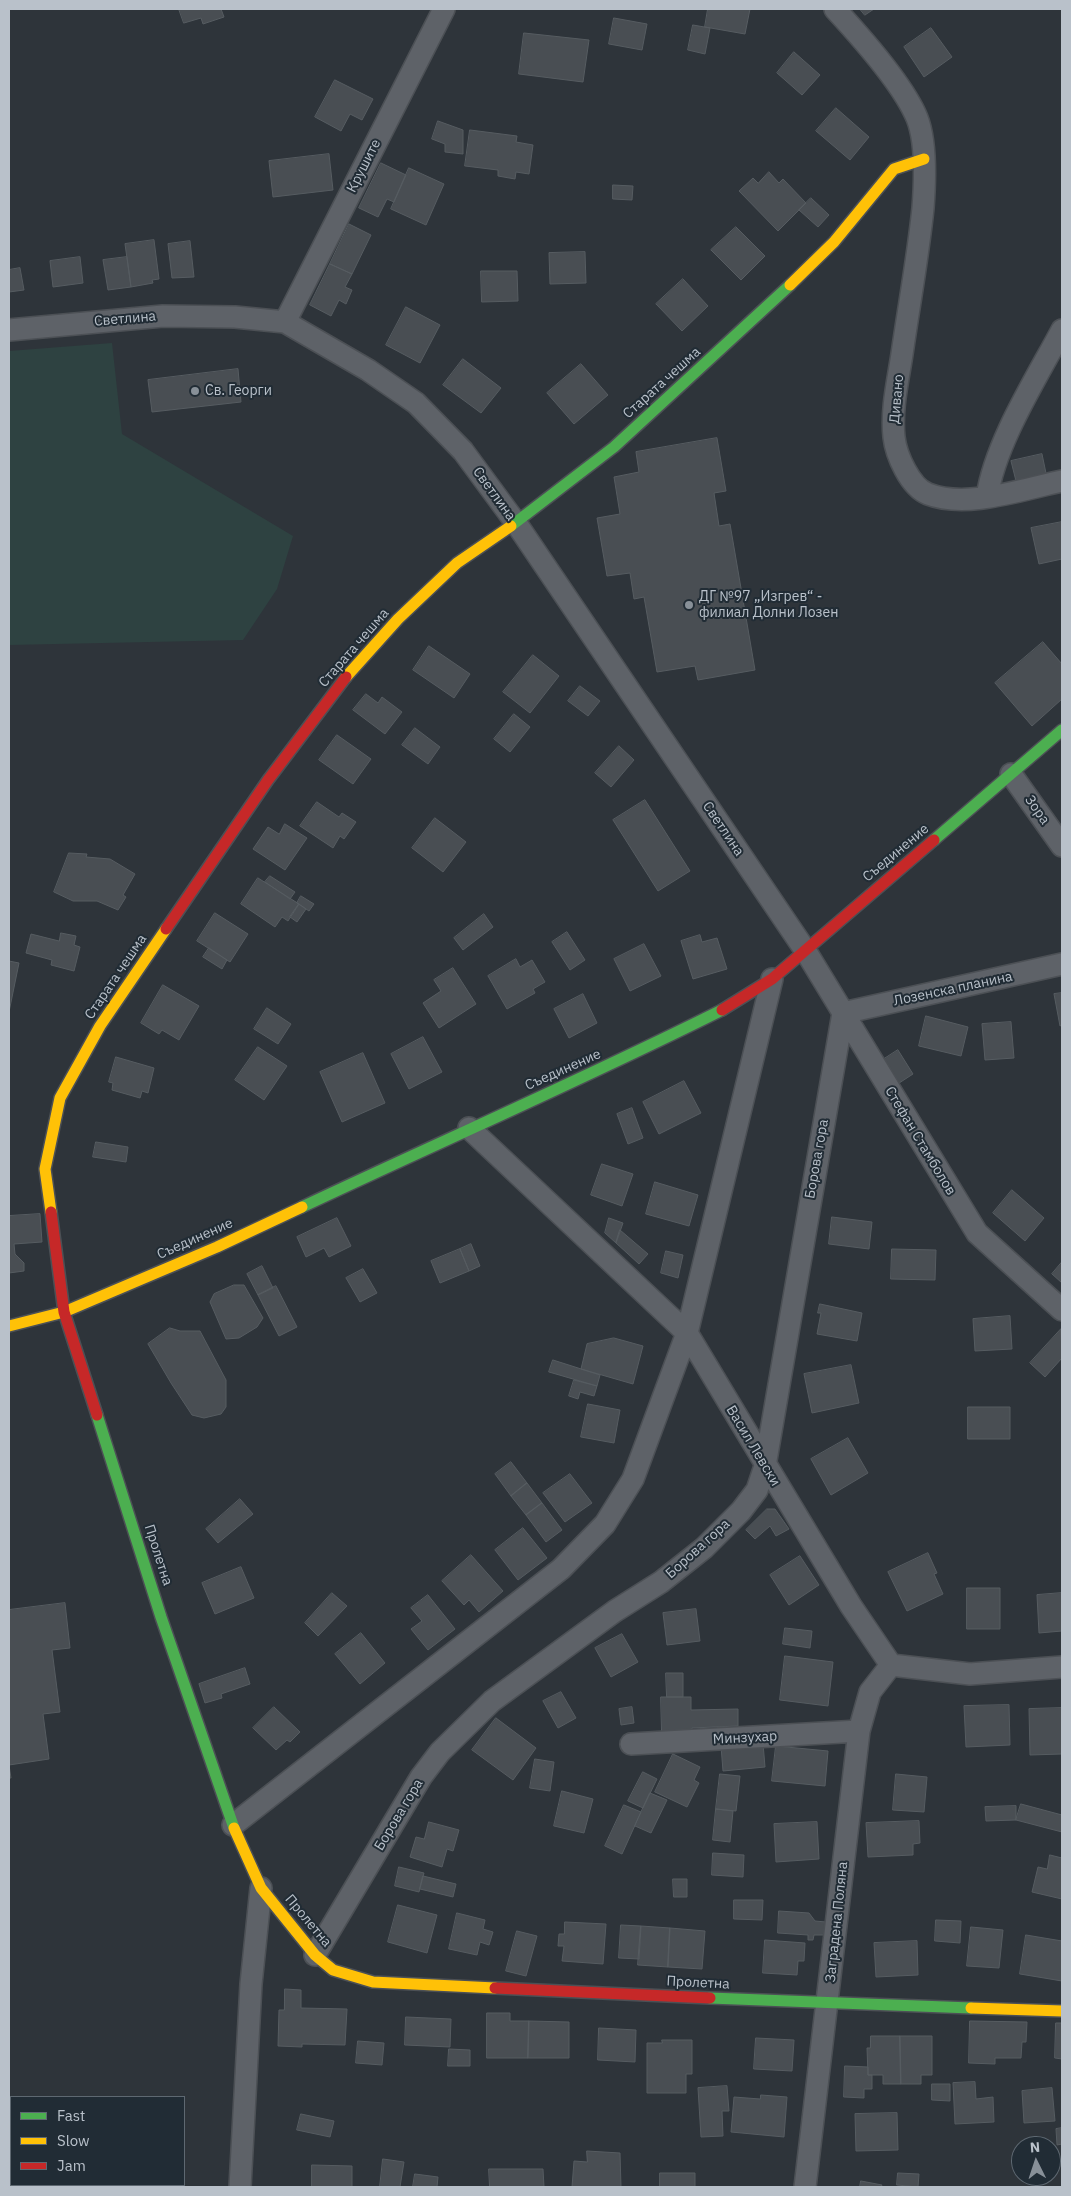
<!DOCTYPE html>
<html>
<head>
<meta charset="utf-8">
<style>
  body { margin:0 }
  #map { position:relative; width:1071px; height:2196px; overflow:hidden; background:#2e343a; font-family:"IBM Plex Sans",sans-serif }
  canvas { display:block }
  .frame { position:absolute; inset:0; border:10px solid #b9c1ca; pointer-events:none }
  .legend { position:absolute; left:10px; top:2096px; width:175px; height:90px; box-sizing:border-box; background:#212c35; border:1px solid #5e6871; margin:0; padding:6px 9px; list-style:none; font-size:15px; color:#b9c1ca }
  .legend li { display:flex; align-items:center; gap:10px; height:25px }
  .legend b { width:25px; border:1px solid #5e6871 }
  .north { position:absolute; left:1011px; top:2136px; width:50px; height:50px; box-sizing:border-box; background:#212c35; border:1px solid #5e6871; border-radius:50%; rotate:356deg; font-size:14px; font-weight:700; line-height:20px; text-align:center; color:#b9c1ca }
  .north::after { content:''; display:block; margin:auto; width:18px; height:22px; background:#889098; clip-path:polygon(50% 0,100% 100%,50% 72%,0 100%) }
</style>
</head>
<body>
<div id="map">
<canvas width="1071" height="2196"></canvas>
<div class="frame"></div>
<ul class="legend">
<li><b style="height:6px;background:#4caf50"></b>Fast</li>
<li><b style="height:6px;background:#ffc107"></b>Slow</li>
<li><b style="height:6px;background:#c62828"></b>Jam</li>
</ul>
<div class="north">N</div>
</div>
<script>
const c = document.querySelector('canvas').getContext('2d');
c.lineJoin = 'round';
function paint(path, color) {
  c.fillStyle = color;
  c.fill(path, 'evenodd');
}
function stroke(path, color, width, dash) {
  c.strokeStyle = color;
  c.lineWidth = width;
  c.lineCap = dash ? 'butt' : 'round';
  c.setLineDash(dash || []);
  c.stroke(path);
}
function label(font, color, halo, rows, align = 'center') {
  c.font = font + ' "IBM Plex Sans",sans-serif';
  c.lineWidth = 4;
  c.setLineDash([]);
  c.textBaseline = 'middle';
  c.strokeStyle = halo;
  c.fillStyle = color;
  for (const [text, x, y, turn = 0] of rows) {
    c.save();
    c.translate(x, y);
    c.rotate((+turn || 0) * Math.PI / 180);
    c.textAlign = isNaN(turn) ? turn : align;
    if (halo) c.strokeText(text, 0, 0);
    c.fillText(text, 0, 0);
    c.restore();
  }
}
const green = new Path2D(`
  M112 343 122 434 293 536 277 589 243 640 9 645V351Z`);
const building = new Path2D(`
  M179 9H221L224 17 203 24 201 18 184 23Z
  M708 9H750L745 34 705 27Z
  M860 9H874L865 15Z
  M614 18 647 24 642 50 609 44Z
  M693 25 710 28 705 54 688 50Z
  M931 28 952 57 924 77 904 47Z
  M524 33 589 40 583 82 519 74Z
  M794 52 820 75 802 95 777 73Z
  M335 80 373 99 362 120 350 114 341 131 315 117Z
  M836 108 869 137 850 160 816 131Z
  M438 121 463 130V154L445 152V144L432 139Z
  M470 130 517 136 516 142 533 145 529 174 516 172 515 179 498 176V170L465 166Z
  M329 154 333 190 273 197 269 161Z
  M381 163 406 175 394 202 387 199 378 217 359 208Z
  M409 168 444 184 426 225 391 209Z
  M769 172 779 183 783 179 806 203 778 231 739 191 753 178 758 183Z
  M613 185 633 186 632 200 613 199Z
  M811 198 829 215 818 227 799 210Z
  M349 224 371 235 352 274 330 264Z
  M736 227 765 256 741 280 711 250Z
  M154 240 159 279 152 280 153 283 131 287 125 244Z
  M190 241 194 277 172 278 168 244Z
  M585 252 586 283 550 284 549 253Z
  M80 257 83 283 53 287 50 261Z
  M127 257 131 287 108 290 103 260Z
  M330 264 352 274 345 287 352 290 346 304 339 300 331 316 310 305Z
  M20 268 24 290 9 292V270Z
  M481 271H517L518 301 482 302Z
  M683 279 708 306 682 331 656 304Z
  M406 307 440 325 420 363 386 345Z
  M463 359 501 388 481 413 443 385Z
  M581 364 608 395 574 424 547 393Z
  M238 369 241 402 152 412 148 380Z
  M717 438 726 491 714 493 719 526 730 524 755 670 698 680 695 666 657 672 644 597 634 599 630 573 607 576 597 518 620 514 614 477 639 472 636 452Z
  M1042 454 1047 478 1017 485 1011 461Z
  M1062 522V559L1039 564 1031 528Z
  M1043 642 1062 664V699L1032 726 995 683Z
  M429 646 470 674 454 698 413 670Z
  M533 655 559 676 530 713 503 692Z
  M580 686 600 701 588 716 568 701Z
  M366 694 378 703 382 697 402 712 385 734 353 710Z
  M514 714 530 727 510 752 494 739Z
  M415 728 440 747 428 764 402 745Z
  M337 735 371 759 353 784 319 760Z
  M619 746 634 760 611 787 595 773Z
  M645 800 690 871 658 891 613 820Z
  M317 802 339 817 342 813 356 822 344 839 340 836 333 848 300 826Z
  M435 818 466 842 443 872 412 848Z
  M285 824 307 838 285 870 253 849 268 827 279 834Z
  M69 853 87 854 86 857 110 859 135 874 123 895 126 897 118 910 97 901H73L54 892Z
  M270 876 295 892 290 899 265 882Z
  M258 878 299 904 288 921 282 917 275 927 241 904Z
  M301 896 314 904 309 911 297 903Z
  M299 904 306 909 297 922 290 917Z
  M215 913 248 934 230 962 197 941Z
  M484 914 493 927 463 950 454 938Z
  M567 932 585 960 570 970 552 942Z
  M61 933 76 936 74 945 80 947 74 971 51 965 52 960 26 953 31 934 59 941Z
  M700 935 702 942 717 938 727 969 693 979 681 941Z
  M644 944 661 976 630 991 614 959Z
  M209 948 227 960 222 969 203 957Z
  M516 959 520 967 532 960 545 982 533 989 535 993 507 1009 488 976Z
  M9 961 19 963 9 1012Z
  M453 968 476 1004 439 1028 423 1003 441 991 434 980Z
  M163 985 199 1006 179 1040 162 1030 159 1034 141 1023Z
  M1062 993V1025L1060 1026 1054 994Z
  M583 994 597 1023 569 1038 554 1009Z
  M267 1008 291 1024 278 1044 254 1029Z
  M926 1016 968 1027 961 1056 919 1046Z
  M1011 1022 1014 1058 985 1060 982 1024Z
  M423 1037 442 1072 409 1089 391 1054Z
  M258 1047 287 1066 264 1100 235 1080Z
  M898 1050 913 1074 893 1087 878 1063Z
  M363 1053 385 1103 342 1122 320 1072Z
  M116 1057 154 1068 148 1093 142 1091 140 1098 112 1090 113 1083 109 1082Z
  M684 1081 701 1113 659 1134 643 1102Z
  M632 1108 643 1138 628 1144 617 1114Z
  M96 1142 128 1147 126 1162 93 1157Z
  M602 1164 633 1174 622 1206 591 1195Z
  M655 1182 698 1195 689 1226 646 1214Z
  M1012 1190 1044 1218 1025 1241 993 1213Z
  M40 1214 42 1242 14 1244 15 1254 24 1263V1271L9 1273V1216Z
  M832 1217 872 1222 869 1249 829 1244Z
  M337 1218 351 1246 329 1257 324 1248 306 1257 297 1237Z
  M609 1218 623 1223 616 1243 605 1233Z
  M620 1230 648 1254 639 1264 616 1243Z
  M471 1244 480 1266 469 1271 460 1249Z
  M460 1249 469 1271 440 1283 431 1261Z
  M892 1249 936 1250 935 1280 891 1279Z
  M666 1251 683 1255 678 1278 661 1273Z
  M1062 1262V1283L1052 1274Z
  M262 1266 273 1288 258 1295 247 1274Z
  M363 1269 377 1293 360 1302 346 1278Z
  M234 1285H244L263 1318 257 1327 239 1338 226 1339 210 1302 214 1294Z
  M276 1286 297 1327 279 1336 258 1295Z
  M820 1304 862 1313 857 1341 817 1334 821 1313H818Z
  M1010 1316 1012 1349 975 1351 973 1319Z
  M170 1328 180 1331H200L226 1380V1407L221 1414 204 1418 192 1415 171 1383 148 1344Z
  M1061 1329 1062 1358 1045 1377 1030 1363Z
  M614 1338 643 1346 633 1384 581 1369 587 1344Z
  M553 1360 600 1375 597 1386 549 1372Z
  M851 1365 859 1403 812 1413 804 1374Z
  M574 1380 597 1386 594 1396 580 1392 578 1399 569 1396Z
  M588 1404 620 1410 614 1443 581 1437Z
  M968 1407H1010V1439H968Z
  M848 1438 868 1473 831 1495 811 1459Z
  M511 1462 527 1483 511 1496 495 1474Z
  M570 1474 592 1503 565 1522 543 1493Z
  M527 1483 542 1503 526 1515 511 1496Z
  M240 1499 253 1514 218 1543 206 1529Z
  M542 1503 562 1530 546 1542 526 1515Z
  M767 1509H775L789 1529 776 1536 770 1526 755 1539 746 1530Z
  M523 1528 547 1558 518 1580 495 1550Z
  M928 1553 937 1573 934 1574 943 1594 907 1611 888 1572Z
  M471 1555 503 1591 479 1612 469 1600 464 1605 442 1581Z
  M800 1556 819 1585 789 1605 770 1575Z
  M241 1567 254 1598 215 1614 202 1583Z
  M967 1588H1000V1629H967Z
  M332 1593 347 1606 318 1636 305 1623Z
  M1062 1593V1631L1039 1633 1037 1595Z
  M428 1595 455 1629 428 1650 411 1629 422 1621 411 1608Z
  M65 1603 70 1648 52 1650 60 1712 43 1714 49 1759 9 1765 11 1778H9V1610Z
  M696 1609 700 1641 667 1645 663 1613Z
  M785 1628 812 1631 810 1648 783 1644Z
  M361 1633 385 1663 360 1684 335 1654Z
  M622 1634 638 1662 611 1677 595 1648Z
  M785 1656 833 1662 828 1706 780 1700Z
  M245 1668 250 1684 221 1694 222 1698 205 1703 199 1684Z
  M666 1673H683V1697H667Z
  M561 1692 576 1718 558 1728 543 1701Z
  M661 1697H691V1710L738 1709V1726L692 1728V1732L662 1733Z
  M1009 1705 1010 1745 966 1747 964 1706Z
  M274 1707 300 1732 290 1742 287 1740 276 1750 253 1728Z
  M632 1707 634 1723 621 1725 619 1709Z
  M1062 1708V1754L1030 1755 1029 1709Z
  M496 1718 536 1748 513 1780 472 1750Z
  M763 1743 765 1767 723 1771 721 1746Z
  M776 1746 828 1751 825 1786 772 1781Z
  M673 1754 700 1767 694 1780 699 1783 687 1807 655 1792Z
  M535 1759 554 1762 550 1791 530 1788Z
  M643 1772 657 1779 643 1808 628 1801Z
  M720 1774 740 1776 736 1811 716 1809Z
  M896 1774 927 1777 924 1812 893 1810Z
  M562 1791 593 1799 584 1833 554 1826Z
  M650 1793 667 1800 651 1833 635 1826Z
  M1021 1804 1062 1815V1832L1016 1820Z
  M624 1805 641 1812 622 1854 605 1846Z
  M1016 1806V1820L986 1821 985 1807Z
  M716 1809 733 1811 730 1842 713 1840Z
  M919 1821 920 1843 913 1844V1855L868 1857 866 1823Z
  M429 1822 459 1830 453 1851 447 1849 442 1867 410 1857 416 1837 424 1839Z
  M817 1822 819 1859 776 1862 774 1824Z
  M713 1853 744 1855 743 1877 712 1875Z
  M1050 1855 1062 1858V1899L1032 1892 1038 1867 1047 1869Z
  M399 1867 424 1873 419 1892 395 1886Z
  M423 1876 456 1884 453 1897 420 1889Z
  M673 1879H687V1897H674Z
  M734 1900H763L762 1920 734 1919Z
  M398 1905 437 1915 427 1953 388 1942Z
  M779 1911 809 1913 815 1921 826 1922 824 1935H814L813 1940H808V1935L778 1933Z
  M457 1913 485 1920 483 1929 493 1932 489 1945 480 1942 477 1955 449 1949Z
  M936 1920 961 1921 960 1943 935 1941Z
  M565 1922 606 1924 603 1964 562 1961 564 1946H558L559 1934H564Z
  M621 1925 641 1926 639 1959 619 1958Z
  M641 1926 670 1928 668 1967 638 1965Z
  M971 1927 1003 1930 999 1968 967 1966Z
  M670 1928 705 1931 702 1969 668 1967Z
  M517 1931 537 1936 526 1976 506 1971Z
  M1026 1935 1062 1941V1981L1020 1974Z
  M765 1940 805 1943 804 1961H798L797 1975 763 1973Z
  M917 1941 918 1975 876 1977 874 1943Z
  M285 1989 301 1990V2008L347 2009 345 2045 302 2044V2047L278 2046 279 2010H284Z
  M487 2013H510V2021H529L528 2058H487Z
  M406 2017 451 2019 450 2047 405 2045Z
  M529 2021 569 2022V2058H528Z
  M970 2021 1027 2022 1026 2042H1022L1021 2058H995V2064L969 2063Z
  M1056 2023H1062V2059L1055 2058Z
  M599 2028 636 2030 635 2062 598 2060Z
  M871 2036H900L901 2084H883V2075H868L867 2048H870Z
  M900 2036H932V2075H921V2084H901Z
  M756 2038 794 2040 792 2071 754 2069Z
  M662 2040H692V2074H686V2093H647V2043H662Z
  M358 2041 384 2043 382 2065 356 2063Z
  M449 2049 470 2050V2066H448Z
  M845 2066 868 2067V2075H872V2089H864V2098L844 2097Z
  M975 2082 976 2099 993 2097 994 2122 955 2124 953 2083Z
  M932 2084H950V2101L932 2100Z
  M727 2086 729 2111H722L723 2136 701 2137 698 2088Z
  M1052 2088 1055 2121 1024 2123 1022 2091Z
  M761 2095 787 2097 784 2137 731 2132 734 2097 760 2099Z
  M897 2113 898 2150 856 2151 855 2114Z
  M301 2114 334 2121 330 2137 297 2130Z
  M1062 2128V2144L1057 2145 1056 2129Z
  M587 2151 620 2153 621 2187H572L574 2161 587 2162Z
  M383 2159 404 2162 400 2187H380Z
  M312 2165 352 2166V2187H312Z
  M489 2169H543L544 2187H490Z
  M660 2173H695V2187H660Z
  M898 2173 919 2174 918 2187 897 2185Z
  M415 2174 438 2177 437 2187H413Z
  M861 2181 882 2185 881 2187H860Z`);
const street = new Path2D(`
  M835 9C860 36 903 84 917 118 927 143 925 182 923 208 918 257 909 305 902 354 898 381 891 409 894 437 896 455 910 487 928 494 967 509 1023 489 1062 481
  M285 322 444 9
  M9 330 163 316 235 317 285 322 368 370 416 403 463 451 516 523 805 950 977 1233 1062 1310
  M987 497C995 443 1036 379 1062 330
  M1011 774 1062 846
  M469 1128 687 1333 851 1606 891 1665 970 1674 1062 1667
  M631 1744 859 1731
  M233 1825 561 1569 605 1524 633 1479 687 1333 772 979
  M315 1955 421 1777 440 1752 492 1701 615 1611 661 1582 704 1548 741 1511 757 1490 765 1466 843 1013 1062 964
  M240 2187 251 1984 261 1888
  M805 2187 859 1731 870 1692 891 1665`);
const fast = new Path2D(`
  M511 526 614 447 790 285
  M934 840 1062 730
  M302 1207C442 1141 584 1079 722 1010
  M97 1415 161 1617 234 1828
  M710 1998 971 2008`);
const slow = new Path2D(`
  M790 285 834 242 894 169 924 159
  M346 677 398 619 457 563 511 526
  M51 1212 45 1169 60 1098 100 1026 166 929
  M9 1326 64 1312 217 1247 302 1207
  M234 1828 261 1888 315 1955 333 1970 373 1982 495 1988
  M971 2008 1062 2011`);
const jam = new Path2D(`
  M166 929 268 780 346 677
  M722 1010 772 979 934 840
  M51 1212 64 1312 97 1415
  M495 1988 710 1998`);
const markers = [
  [195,391,5,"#889098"],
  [689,605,5,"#889098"]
];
const streetNames = [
  ["Крушите",364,166,-63],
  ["Светлина",125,319,-5],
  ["Старата чешма",662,383,-42],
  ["Дивано",897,399,-85],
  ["Светлина",494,494,54],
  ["Старата чешма",354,648,-49],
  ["Зора",1037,810,55],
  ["Светлина",723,829,56],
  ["Съединение",896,853,-40],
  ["Старата чешма",116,977,-56],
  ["Лозенска планина",953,989,-12],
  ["Съединение",563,1070,-24],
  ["Стефан Стамболов",920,1141,59],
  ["Борова гора",817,1159,-80],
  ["Съединение",195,1239,-24],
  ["Васил Левски",753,1446,59],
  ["Борова гора",698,1549,-42],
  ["Пролетна",158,1555,72],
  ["Минзухар",745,1738,-3],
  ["Борова гора",399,1815,-59],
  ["Пролетна",308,1921,50],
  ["Заградена Поляна",837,1922,-84],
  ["Пролетна",698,1983,3]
];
const poiNames = [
  ["Св. Георги",205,391],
  ["ДГ №97 „Изгрев“ -",699,597],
  ["филиал Долни Лозен",699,613]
];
paint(green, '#2e4241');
paint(building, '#494e53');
stroke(building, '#565c61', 1);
stroke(street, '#4c5055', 24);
stroke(fast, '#4c5055', 14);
stroke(slow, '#4c5055', 14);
stroke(jam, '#4c5055', 14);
stroke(street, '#5e6268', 21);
stroke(fast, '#4caf50', 11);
stroke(slow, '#ffc107', 11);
stroke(jam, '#c62828', 11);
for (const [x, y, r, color] of markers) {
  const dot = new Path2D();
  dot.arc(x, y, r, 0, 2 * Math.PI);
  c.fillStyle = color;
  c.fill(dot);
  stroke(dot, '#212c35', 2);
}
label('14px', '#b9c1ca', '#212c35', streetNames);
label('14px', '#b9c1ca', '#212c35', poiNames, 'left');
</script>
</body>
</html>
